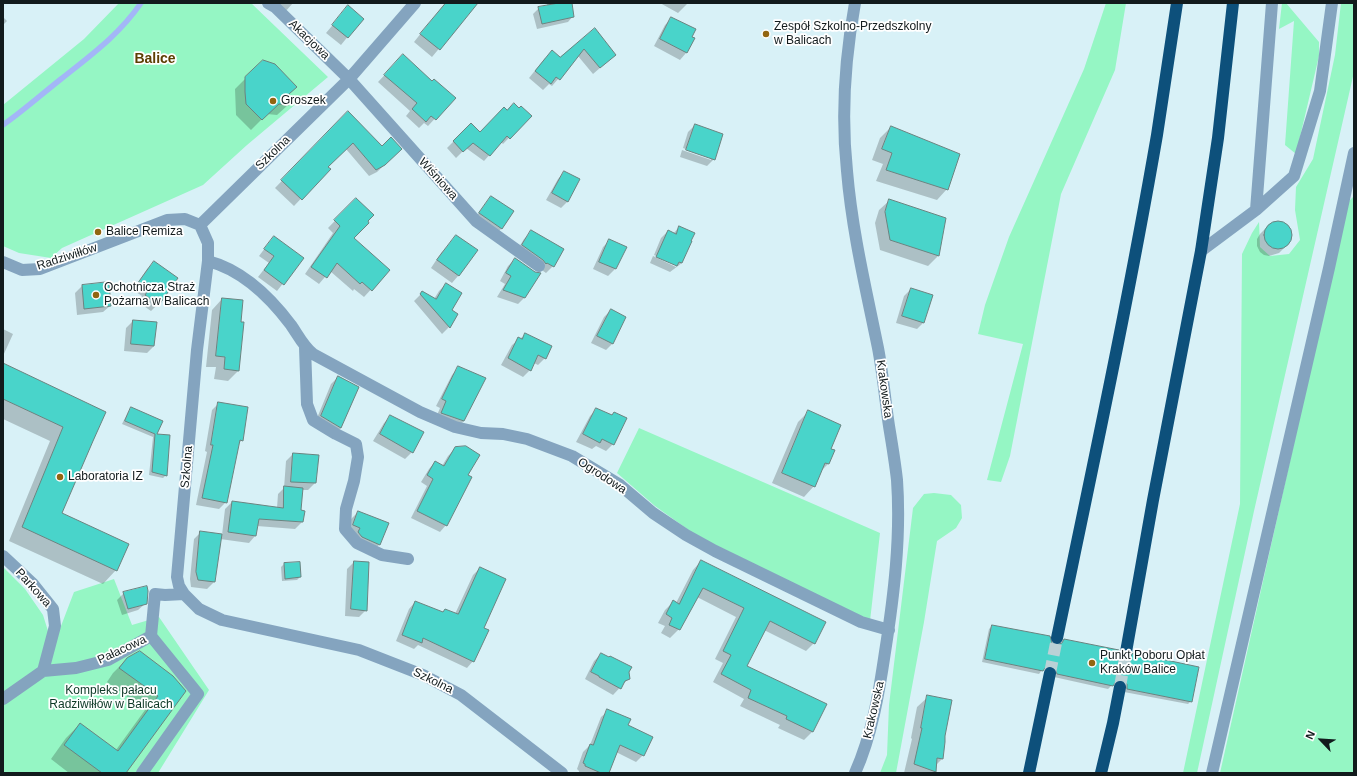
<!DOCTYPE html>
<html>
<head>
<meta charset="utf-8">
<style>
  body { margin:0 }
  #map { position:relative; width:1357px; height:776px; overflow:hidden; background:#d8f1f7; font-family:Helvetica,sans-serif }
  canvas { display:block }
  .frame { position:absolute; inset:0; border:4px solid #121b1d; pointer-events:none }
  .north { position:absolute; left:1301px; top:720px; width:40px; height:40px; -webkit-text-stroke:3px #fff; paint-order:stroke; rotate:295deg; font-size:11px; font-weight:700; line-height:16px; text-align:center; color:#121b1d }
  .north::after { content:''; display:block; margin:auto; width:14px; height:18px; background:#121b1d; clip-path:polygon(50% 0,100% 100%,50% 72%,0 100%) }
</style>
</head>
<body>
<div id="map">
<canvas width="1357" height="776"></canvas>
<div class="frame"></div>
<div class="north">N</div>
</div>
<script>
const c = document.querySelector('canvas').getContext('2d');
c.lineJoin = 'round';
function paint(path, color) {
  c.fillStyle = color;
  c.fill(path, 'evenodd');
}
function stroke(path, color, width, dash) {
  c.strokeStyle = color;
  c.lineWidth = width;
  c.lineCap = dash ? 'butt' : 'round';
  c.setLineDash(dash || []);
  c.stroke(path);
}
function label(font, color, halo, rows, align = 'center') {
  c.font = font + ' Helvetica,sans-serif';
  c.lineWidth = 3.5;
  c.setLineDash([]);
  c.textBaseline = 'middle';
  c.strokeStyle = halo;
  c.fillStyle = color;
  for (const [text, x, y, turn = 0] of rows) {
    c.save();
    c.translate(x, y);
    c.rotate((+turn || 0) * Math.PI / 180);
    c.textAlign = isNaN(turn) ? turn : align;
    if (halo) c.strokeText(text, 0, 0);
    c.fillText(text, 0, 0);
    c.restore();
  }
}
const green = new Path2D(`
  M119 3H251L328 77 247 145 203 185 62 248 51 258 19 253 3 246V105L84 39Z
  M1106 3H1126L1115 70 1061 194 1010 456 1001 482 987 480 1023 344 978 334 985 305 1009 237 1084 69Z
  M1282 3H1286L1319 42V56L1296 154 1285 145 1294 21 1279 29Z
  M1341 3H1354V72L1254 511 1197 773H1183L1240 504 1242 254 1252 233 1259 222 1260 247 1270 256 1289 254 1300 240 1295 210 1296 187 1313 159 1335 55Z
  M1354 196V773H1220L1348 202Z
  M639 428 880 533 870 621 697 536 655 506 617 473Z
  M934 493 951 495 961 505 962 518 956 528 937 541 924 622 896 773H880L887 755 889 705 913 508 924 494Z
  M3 567 25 589 43 615 53 647 74 592 114 579 132 625 159 617 209 690 158 773H3Z`);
const shadow = new Path2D(`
  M275 3H293L285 12Z
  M445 3H477L432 57 414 42Z
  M547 3H570L573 16 568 22 537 29 533 14 539 8 547 7Z
  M660 3H688L678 13Z
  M342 14 362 19 341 45 326 33Z
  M3 17 7 21 3 25Z
  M672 18 686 53 680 60 654 46 665 25Z
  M594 30 615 55 593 74 578 56 552 86 549 84 543 90 529 78 545 58H560Z
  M396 63 432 82 454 98 428 126 424 123 419 128 406 116 410 111 378 82Z
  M246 78 288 94V105L277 115 267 114 251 130 236 115 235 89Z
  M519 109 530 116 503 144 501 142 484 161 466 148 456 158 447 148 471 124 480 134Z
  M348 112 382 147 394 156 377 172 369 176 346 149 327 167 329 169 294 206 275 188Z
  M695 125 714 159 707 166 680 157 682 150 711 160V158L683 148 688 132Z
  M891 127 947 189 937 200 876 181 883 164 872 160 880 138Z
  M564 172 568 201 561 208 546 200 558 179Z
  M491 197 513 212 501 229 494 236 473 221 485 204Z
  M356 199 353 238 389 270 364 297 354 289 353 291 330 271 319 284 305 274 333 233 328 228Z
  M890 200 938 256 928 266 880 250 875 223 879 210Z
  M1279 222 1286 224 1290 228 1292 235 1291 241 1279 253 1269 256 1264 255 1260 252 1257 246V239L1260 234 1268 226 1273 223Z
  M679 227 682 263 670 272 650 263 653 256 676 267 677 265 654 255 661 238 668 231 673 234Z
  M531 232 553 266 546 273 516 252 524 239Z
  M456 236 476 250 458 276 452 283 431 268 441 253Z
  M610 240 625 248 615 269 608 276 593 269 603 247Z
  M268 244 303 258 277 291 258 277 269 263 259 256Z
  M515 259 534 273 525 297 518 304 497 297 505 284 500 281 508 266Z
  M154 263 158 304 151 311 138 302 142 296 133 290 147 269Z
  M108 283 110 306 103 312 77 315 75 293 82 286Z
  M446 284 451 310 457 314 449 327 442 334 414 301 423 292 434 299 439 291Z
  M911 289 923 323 917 329 896 323 904 296Z
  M222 299 240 322 239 370 228 381 214 379 216 367H206L212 310Z
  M611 310 613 343 606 350 591 343 604 317Z
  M133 321 154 346 147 353 124 351 126 328Z
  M3 329 13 334 3 356Z
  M526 334 545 358 538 365 534 363 530 370 523 377 501 365 512 345Z
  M3 364 105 413 61 514 116 570 103 584 9 541 50 441 3 419Z
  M458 368 484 378 464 421 457 428 435 420 440 408 436 406 452 375Z
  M338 377 358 388 341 428 334 435 315 423 331 384Z
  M219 403 242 440 238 444 226 502 219 509 196 505 207 452 205 451 212 410Z
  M131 409 161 422 156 435 166 475 163 478 149 475 153 437 122 424 128 412Z
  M597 409 611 416 614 413 613 444 606 451 596 446 592 449 576 442 590 416Z
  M809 411 830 449 828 464 821 471 814 486 804 497 772 483 798 422Z
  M391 416 412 452 405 459 373 441 384 423Z
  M456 448 467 476 446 525 440 532 411 518 427 486 421 482 429 469 435 462 442 466 448 456Z
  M293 454 318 456 315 483 308 490H302L300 511 302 522 295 529 257 526 255 536 249 543 220 539 214 582 207 589 191 587 190 579 194 539 201 532 222 535 225 509 232 502 277 508 278 494 284 488 286 461Z
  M358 512 379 545 372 551 346 532 351 519Z
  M701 561 814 643 806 651 764 630 746 666 826 704 812 732 804 740 778 728 780 725 740 706 744 699 713 682 723 663 715 659 736 617 697 597 679 629 670 638 661 633 665 626 658 623 665 610 674 601 676 603 693 570Z
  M354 562 368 563 366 610 359 617 345 616 347 569Z
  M284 564 300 577 297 580 282 581 281 567Z
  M480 568 482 628 473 661 467 668 418 645 414 649 396 641 409 609 415 602 442 613 445 610 455 614 473 575Z
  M124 593 146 603 138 610 122 615 117 600Z
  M992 626 1056 646 1118 655 1191 701 1188 704 1124 692 1118 683H1114L1108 689 1054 677 1047 668 1042 670 1039 674 982 662 989 629Z
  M601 654 628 672 629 678 613 695 585 679 594 661Z
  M127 659 173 676 125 773H69L51 759 66 738 80 724 116 750 145 710 107 682 113 673Z
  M928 697 944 736V742L942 759 935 766V771L933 773H904L912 739 911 738 917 707Z
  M608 711 627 725 643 755 636 762 616 752 608 773H579V771L577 769 583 752 590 745 601 717Z`);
const stream = new Path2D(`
  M3 125C23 111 42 94 61 79 91 55 119 35 141 3`);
const building = new Path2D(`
  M446 3H478L440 50 420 34Z
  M559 3H572L574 17 542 24 538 7Z
  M348 5 364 19 348 38 332 25Z
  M671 17 696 29 692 37 695 38 687 53 660 39Z
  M595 28 616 55 600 68 584 49 560 80 556 77 551 84 535 71 552 50 560 57Z
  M403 54 432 81 434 79 456 98 436 120 431 116 426 122 412 109 417 103 384 75Z
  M263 60 275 64 297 87 289 94V105L279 104 262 120 246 104 245 92V77Z
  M514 103 519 108 521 106 532 116 510 139 507 136 490 156 473 143 463 152 453 141 471 123 480 132 504 107 507 110Z
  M348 111 382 146 391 137 402 149 385 165 376 170 353 143 328 167 331 169 302 200 281 180Z
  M695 124 723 134 715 160 686 150Z
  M891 126 960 154 948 190 886 170 892 153 882 149Z
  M564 171 580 179 568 202 552 193Z
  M491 196 514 211 502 229 479 213Z
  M356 198 374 215 368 221 369 223 354 238 390 270 372 291 362 282 360 284 337 263 327 278 311 267 340 226 334 220Z
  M889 199 946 218 939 256 890 240 885 212Z
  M1264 235a14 14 0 1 1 28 0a14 14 0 1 1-28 0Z
  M679 226 695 233 691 241H692L682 263 679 262 677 266 656 257 668 230 676 234Z
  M531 230 564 249 554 267 547 263 546 264 543 260 522 245Z
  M456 235 478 250 459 276 437 260Z
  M274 236 304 258 284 285 264 270 274 256 264 249Z
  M609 239 627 247 616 269 599 262Z
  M515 258 535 272 541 273 525 298 503 290 511 276 506 273Z
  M154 261 178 278 159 305 145 295 149 289 139 282Z
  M109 282 111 306 84 309 82 285Z
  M446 283 462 293 452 310 458 314 450 328 420 294 422 291 436 299Z
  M911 288 933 295 924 323 902 316Z
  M222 298 243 300 241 322H244L239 371 224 369 225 357 216 356Z
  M611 309 626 317 613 344 597 336Z
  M133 320 157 322 154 346 131 344Z
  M525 333 552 346 546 359 538 355 531 371 508 358 518 337 522 339Z
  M3 363 106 412 93 441 62 513 129 544 117 571 22 527 63 427 3 399Z
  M458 366 486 378 464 421 441 413 446 401 442 399Z
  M338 376 359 387 341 428 321 416Z
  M218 402 248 407 243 441 240 440 227 503 202 498 213 445H211Z
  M131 407 163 421 157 434 170 435 167 476 152 472 155 434 125 421Z
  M596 408 612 415 614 412 627 418 614 445 602 439 600 443 583 434Z
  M808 410 841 425 831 449 835 450 829 464 825 463 815 487 782 473Z
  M390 415 424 432 413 453 380 434Z
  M466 446 480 455 468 475 472 477 447 526 417 511 433 479 427 475 435 461 444 466 455 447Z
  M293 453 319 455 316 483 291 482Z
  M284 486 303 488 301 510 305 511 303 522 259 519 256 536 228 532 232 501 283 508Z
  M358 511 389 523 380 545 362 537 358 532 360 528 353 525Z
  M200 531 222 534 215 582 198 580 196 572Z
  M701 560 826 622 815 644 770 621 747 666 827 704 813 732 786 719 787 716 748 698 751 690 721 674 731 655 723 651 744 608 703 588 680 630 669 625 672 618 666 614 673 600 679 604Z
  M354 561 369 562 367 611 351 609Z
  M300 562 301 577 285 579 284 563Z
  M480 567 506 579 484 628 489 630 474 662 423 638 422 643 402 635 415 601 443 612 445 609 458 614Z
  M147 586 148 591 147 604 128 609 123 592Z
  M992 625 1050 636 1052 643 1056 645 1062 643 1064 639 1119 650V655L1124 659H1129L1133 653 1199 667 1192 702 1127 689V684L1122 680H1117L1113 686 1057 674 1055 668 1051 666 1045 668 1043 671 985 659Z
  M140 651 173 676 186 691 126 773H102L64 745 80 723 118 751 158 696 119 668 127 658Z
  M601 653 609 657 610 656 632 667 629 672 630 679 625 681 621 689 599 677V676L591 672Z
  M927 695 952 700 945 736V742L943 759 937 758 936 772 914 764 922 728H921Z
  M607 709 631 719 628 725 653 737 644 756 620 745 609 773H601L585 766V764L583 763 590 744 593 745Z`);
const highwayTunnel = new Path2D(`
  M1050 673 1057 638
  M1120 687 1126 652`);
const minor = new Path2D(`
  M268 3 275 7 349 79 476 221 539 266
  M855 3C845 58 841 115 847 171 852 231 866 289 878 348 883 374 885 400 889 426 892 444 895 462 897 480 901 537 894 595 885 652 879 693 872 735 855 773
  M1256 210 1272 3
  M200 225 208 243V261L197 350 177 577 179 586 184 594 199 609 222 620 359 650 423 675 461 695 562 773
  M200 225 349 79 415 3
  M1201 251 1256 210 1294 176 1320 91 1332 3
  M208 261C242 270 270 297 291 325 298 335 303 346 313 354L420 412 455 427 481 433 503 434 527 439 572 456 620 485 653 513 686 535 715 551 861 622 889 630
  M3 262 22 270 40 269 167 220 185 219 200 225
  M305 347 307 404 313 420 336 434 356 444 358 457 354 481 346 509 345 529 357 543 382 555 408 559
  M3 556 33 584 53 609 55 626 43 671
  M151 636 155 594 165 595 184 594
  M3 699 43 671 76 668 108 660 151 636 198 694 142 773
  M1212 773 1329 268 1354 153`);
const highway = new Path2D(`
  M1057 638C1092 470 1128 303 1157 135 1164 91 1170 47 1177 3
  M1126 652 1153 500 1201 251 1218 138 1233 3
  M1029 773 1050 673
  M1101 773 1113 723 1120 687`);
const markers = [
  [766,34,4,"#926511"],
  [273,101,4,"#926511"],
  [98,232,4,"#926511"],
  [96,295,4,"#926511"],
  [60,477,4,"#926511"],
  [1092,663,4,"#926511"]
];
const poiNames = [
  ["Zespół Szkolno-Przedszkolny",774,27],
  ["w Balicach",774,41],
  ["Groszek",281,101],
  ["Balice Remiza",106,232],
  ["Ochotnicza Straż",104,288],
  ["Pożarna w Balicach",104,302],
  ["Laboratoria IZ",68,477],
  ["Punkt Poboru Opłat",1100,656],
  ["Kraków Balice",1100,670]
];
const streetNames = [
  ["Akacjowa",309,40,44],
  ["Szkolna",273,153,-44],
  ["Wiśniowa",438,179,48],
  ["Radziwiłłów",67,257,-18],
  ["Krakowska",884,389,82],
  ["Szkolna",187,467,-85],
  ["Ogrodowa",602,476,33],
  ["Parkowa",33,588,48],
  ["Pałacowa",122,650,-25],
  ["Szkolna",433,681,26],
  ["Krakowska",874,710,-77]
];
const parkNames = [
  ["Kompleks pałacu",111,691],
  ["Radziwiłłów w Balicach",111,705]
];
const quarterNames = [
  ["Balice",155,59]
];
paint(green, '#95f6c4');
paint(shadow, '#0003');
stroke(stream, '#a3b6f7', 5.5);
paint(building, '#49d4ca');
stroke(building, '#6b8380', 1);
stroke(highwayTunnel, '#bad1d6', 12, [12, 6]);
stroke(minor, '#84a4bf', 12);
stroke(highway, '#0d507b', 12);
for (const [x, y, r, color] of markers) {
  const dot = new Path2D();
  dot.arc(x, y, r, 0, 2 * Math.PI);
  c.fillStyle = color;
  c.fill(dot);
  stroke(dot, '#fff', 1.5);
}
label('12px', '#121b1d', '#fff', poiNames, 'left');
label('12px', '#121b1d', '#fff', streetNames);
label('12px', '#0c3825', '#fff', parkNames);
label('bold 14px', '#5d3f03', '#fff', quarterNames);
</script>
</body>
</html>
